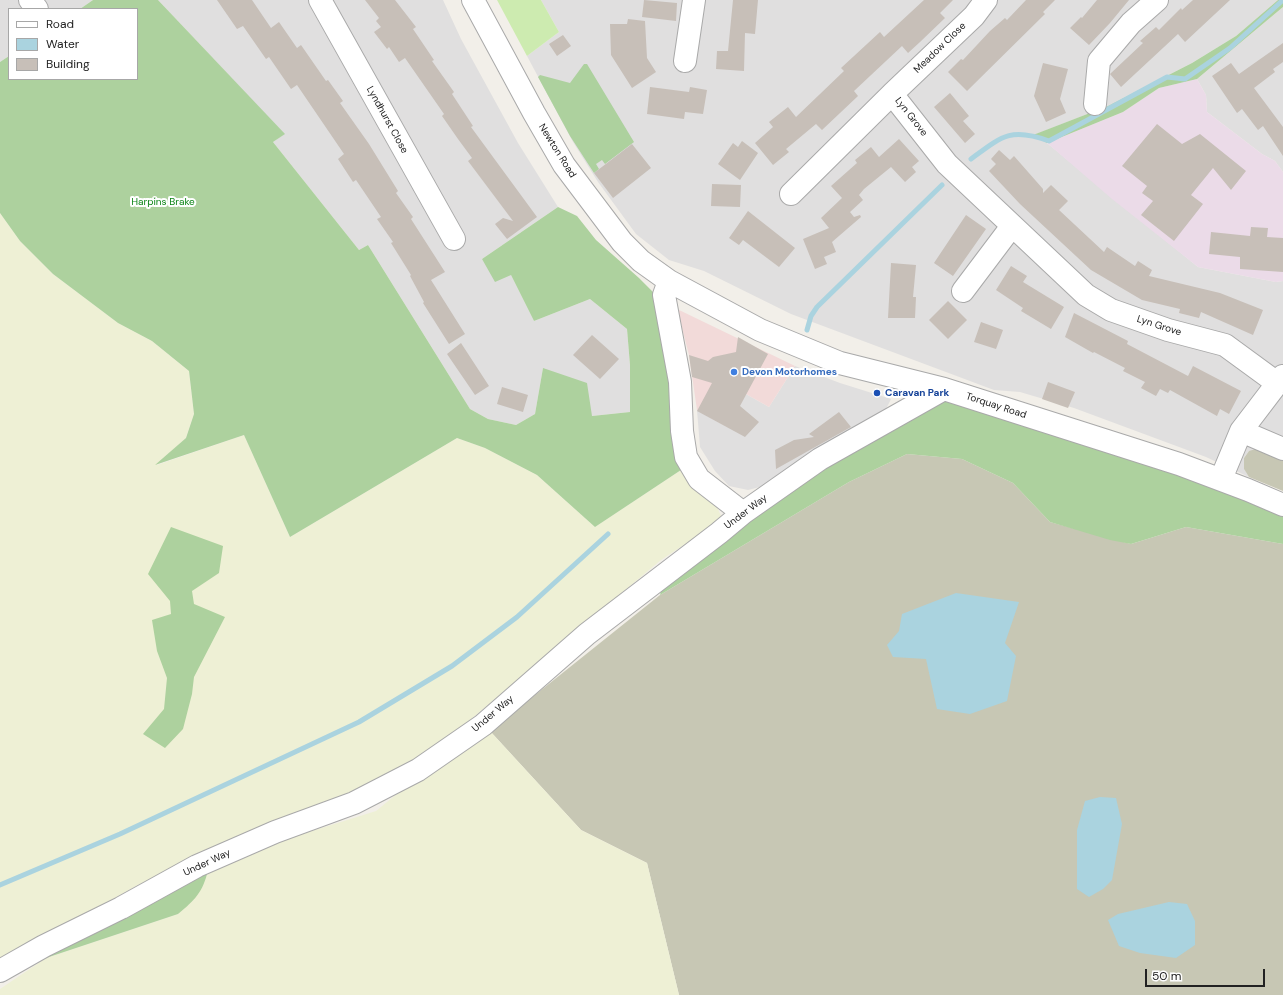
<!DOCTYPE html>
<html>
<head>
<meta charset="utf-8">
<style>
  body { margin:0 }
  #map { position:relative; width:1283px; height:995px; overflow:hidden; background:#f2efe9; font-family:"DM Sans",sans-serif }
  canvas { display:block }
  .legend { position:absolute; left:8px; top:8px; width:130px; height:72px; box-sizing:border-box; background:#fff; border:1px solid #a7a7a7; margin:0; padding:5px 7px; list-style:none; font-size:12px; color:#222 }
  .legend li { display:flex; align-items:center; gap:8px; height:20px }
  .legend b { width:20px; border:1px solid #a7a7a7 }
  .scale { position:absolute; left:1145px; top:969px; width:120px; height:18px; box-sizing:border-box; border:2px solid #222; border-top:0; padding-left:5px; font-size:12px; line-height:14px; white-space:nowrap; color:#222; -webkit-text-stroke:3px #fff; paint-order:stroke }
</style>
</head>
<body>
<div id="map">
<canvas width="1283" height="995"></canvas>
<ul class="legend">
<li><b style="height:5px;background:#fff"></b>Road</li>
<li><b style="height:11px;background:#aad3df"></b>Water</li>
<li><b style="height:11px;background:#c7bfb8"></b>Building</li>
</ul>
<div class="scale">50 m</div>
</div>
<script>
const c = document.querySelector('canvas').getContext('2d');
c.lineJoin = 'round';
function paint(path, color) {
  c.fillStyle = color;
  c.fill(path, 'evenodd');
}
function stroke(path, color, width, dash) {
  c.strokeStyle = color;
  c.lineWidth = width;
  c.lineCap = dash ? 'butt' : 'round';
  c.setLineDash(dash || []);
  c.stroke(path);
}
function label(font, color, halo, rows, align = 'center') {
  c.font = font + ' "DM Sans",sans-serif';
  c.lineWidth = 4;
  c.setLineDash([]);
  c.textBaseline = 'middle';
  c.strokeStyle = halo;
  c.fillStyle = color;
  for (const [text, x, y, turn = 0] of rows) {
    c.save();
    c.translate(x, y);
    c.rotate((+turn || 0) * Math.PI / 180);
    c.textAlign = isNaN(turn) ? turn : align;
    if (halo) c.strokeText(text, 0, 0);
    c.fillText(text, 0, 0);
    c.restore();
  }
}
const residential = new Path2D(`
  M0 0H93L80 9H9V56L0 62Z
  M158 0H443L461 39 518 143 558 207 482 259 511 275 534 321 590 299 627 329 630 365V412L592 416 543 368 535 414 516 425 488 419 470 409 368 245 359 250 273 142 284 134Z
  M541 0H1278L1236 36 1192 63 1108 106 1034 135 1047 143 1198 267 1276 282 1283 281V453L1249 451 1244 458V469L1249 477 1206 457 1074 408 1020 392 994 390 791 314 704 271 669 260 636 234 598 182 573 142 527 56 559 32Z
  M1283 7V172L1275 161 1262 154 1207 112 1206 95 1197 79Z
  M795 366 840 383 891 399 885 411 771 484 748 490 729 486 715 471 700 447 697 410 727 427 746 394 769 407Z`);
const commercial = new Path2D(`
  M677 309 795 366 769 407 746 394 727 427 697 410 689 355Z`);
const industrial = new Path2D(`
  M1197 79 1206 95 1207 112 1262 154 1275 161 1283 172V281L1276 282 1198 267 1112 199 1047 143 1123 112 1159 88Z`);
const construction = new Path2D(`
  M1259 448 1283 453V491L1249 477 1244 469V458L1249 451Z
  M907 454 962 459 1013 483 1050 522 1131 544 1186 527 1283 544V995H679L647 863 581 830 490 731 660 595 849 482Z`);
const farmland = new Path2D(`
  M0 213 20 241 53 274 118 323 152 341 189 371 194 414 186 438 157 465 244 435 290 537 457 438 485 448 537 475 595 527 681 470 717 507 721 516 714 525 661 560 470 720 425 754 385 778 250 833 136 886 0 963Z
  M490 731 581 830 647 863 679 995H0V989L46 958 178 914 208 870 270 844 376 811 409 784Z`);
const grass = new Path2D(`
  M497 0H541L559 32 527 56Z`);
const forest = new Path2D(`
  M93 0H158L285 134 273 142 359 250 368 245 470 409 488 419 516 425 535 414 543 368 587 383 592 416 630 412V365L627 329 590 299 534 321 511 275 495 282 482 259 558 207 577 216 596 240 639 278 654 293 662 312 674 382 681 470 595 527 537 475 485 448 457 438 290 537 244 435 155 465 186 438 194 414 189 371 152 341 118 323 53 274 20 241 0 213V62L9 56V79H137V9H80Z
  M1278 0H1283V7L1197 79 1159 88 1123 112 1047 143 1033 135 1108 106 1192 63 1236 36Z
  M584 64H587L634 142 605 164 602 160 596 164 599 169 594 173 570 136 538 77 540 75 570 83Z
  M944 389 1283 508V544L1186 527 1131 544 1110 540 1050 522 1013 483 962 459 907 454 849 482 660 595 665 574Z
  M171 527 223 546 219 573 192 591 194 604 225 617 194 677 192 694 183 729 165 748 143 734 164 709 167 678 157 651 152 620 171 614 170 601 148 574Z
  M208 870C203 892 195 900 178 914L46 958 167 890Z`);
const water = new Path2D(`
  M956 593 1019 602 1005 643 1016 656 1007 701 970 714 937 709 926 659 893 657 887 645 899 631 902 614Z
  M1100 797 1116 798 1122 824 1112 880 1103 889 1089 897 1077 889V830L1085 801Z
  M1169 902 1187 904 1195 921V945L1176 958 1140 953 1119 946 1108 920 1118 914Z`);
const stream = new Path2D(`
  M971 159C1002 136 1011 127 1049 141L1167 77 1185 79 1230 48 1283 0
  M807 330 811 316 817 307 942 185
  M0 885 120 834 359 722 452 666 517 617 608 534`);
const building = new Path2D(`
  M217 0H252L271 28 279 22 297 48 301 45 326 81 328 80 343 101 340 103 369 144 398 191 396 193 413 217 411 219 445 272 431 280 465 334 449 344 423 303 424 302 410 276 411 275 391 243 393 242 377 219 381 217 356 180 353 182 338 159 344 154 297 85 291 89 269 57 266 59 243 26 237 29Z
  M365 0H395L416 27 413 29 434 60 432 61 454 92 452 94 473 126 471 127 537 217 507 239 495 224 503 218 513 221 468 161 472 158 458 139 442 116 444 114 405 58 399 62 389 47 387 49 374 32 381 27 376 21 379 18Z
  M644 0 677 3 676 21 642 17Z
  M733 0H758L755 34 745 33 744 71 716 69 717 51H728Z
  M924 0H953L940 13 945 18 920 42 908 53 902 46 854 91 858 96 822 130 816 124 786 149 789 152 773 165 755 143 773 127 769 122 788 107 796 117 844 71 841 68 880 32 884 37Z
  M1026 0H1055L1043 12 1045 14 967 91 948 72 961 59 963 60 990 31 1005 18 1007 20Z
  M1097 0H1129L1110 23 1089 45 1070 28 1081 17 1082 18Z
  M1193 0H1230L1185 42 1178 34 1121 87 1110 74 1143 43 1140 41 1156 27 1159 30 1181 8 1182 10Z
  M628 19 645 21 647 58 656 72 632 88 611 55 610 24H627Z
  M563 35 571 46 557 56 549 44Z
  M1283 43V62L1273 69 1275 72 1254 88 1283 127V156L1263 126 1258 130 1242 109 1237 113 1212 76 1231 63 1239 74Z
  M1043 63 1068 69 1060 99 1066 113 1046 122 1034 96Z
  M650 87 689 92 690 87 707 90 703 114 685 112 684 119 647 114Z
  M950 93 969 116 963 121 975 134 965 143 934 107Z
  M1157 124 1182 144 1200 134 1246 171 1231 190 1213 168 1191 195 1203 204 1174 241 1141 215 1153 201 1142 193 1147 186 1122 166Z
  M899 139 919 161 912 167 916 172 905 182 891 167 864 189 859 195 863 200 850 212 854 217 860 215 861 217 832 242 836 252 824 257 827 264 815 269 803 239 829 228 821 218 842 198 831 186 857 163 855 160 871 147 879 157Z
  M742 141 758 153 740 180 718 164 733 143 738 147Z
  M632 144 651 168 613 198 594 173Z
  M999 150 1010 160 1014 156 1043 189V193L1051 185 1068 201 1059 210 1104 252 1107 247 1135 266 1138 261 1152 270 1149 276 1220 293 1263 310 1253 335 1201 312 1199 318 1179 313 1180 309 1142 300 1091 270 1020 204 989 171 996 164 991 159Z
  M712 184 741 185 740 207 711 206Z
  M748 211 795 248 779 267 743 240 739 245 729 238Z
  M966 215 986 229 953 276 934 263Z
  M1251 227 1268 228 1267 237 1283 238V272L1240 269V257L1209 254 1211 232 1250 236Z
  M891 263 916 265 913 297H916L915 318H888Z
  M1011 266 1027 276 1023 282 1064 307 1051 329 1021 311 1023 308 996 290Z
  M948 301 967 320 948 339 929 320Z
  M1074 313 1128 341 1127 344 1188 376 1193 366 1241 391 1229 414 1220 409 1217 416 1170 390 1168 393 1160 389 1156 396 1141 388 1145 382 1123 371 1125 368 1094 352 1093 353 1065 337Z
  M981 322 1003 330 996 349 974 342Z
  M592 335 619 359 600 379 573 355Z
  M738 337 768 354 740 406 759 422 745 437 697 411 712 383 692 377 689 355 708 361 713 357 736 352Z
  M461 343 489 386 475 395 447 354Z
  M1048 382 1075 392 1068 408 1042 399Z
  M502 387 528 395 523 412 497 404Z
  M839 412 851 427 776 469 775 450 794 440 814 437 809 434Z`);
const minor = new Path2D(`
  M30 0 37 9
  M320 0 454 239
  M473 0 534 113 564 165 622 242 641 261 669 281 760 330 840 363 944 389 1179 464 1248 490 1283 505
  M685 61 694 0
  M892 94 974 16 986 0
  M1095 104 1099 61 1131 23 1157 0
  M791 194 892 94 947 164 1086 295 1111 310 1168 330 1225 345 1277 383
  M669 281 664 295 680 382 682 431 686 457 699 479 743 513
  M963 291 1012 226
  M1241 431 1283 449
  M1221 479 1241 431 1283 376
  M0 971 44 946 121 908 197 866 275 832 354 803 418 770 483 725 587 634 719 533 743 513 820 459 944 389`);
const markers = [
  [734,372,4,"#3f7fe0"],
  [877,393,4,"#1a4fb4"]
];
const streetNames = [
  ["Meadow Close",940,48,-44],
  ["Lyn Grove",911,117,52],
  ["Lyndhurst Close",387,120,61],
  ["Newton Road",557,151,58],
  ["Lyn Grove",1159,326,18],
  ["Torquay Road",996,406,18],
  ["Under Way",746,512,-37],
  ["Under Way",493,714,-40],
  ["Under Way",207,863,-25]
];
const parkNames = [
  ["Harpins Brake",163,202]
];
const shopNames = [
  ["Devon Motorhomes",742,372]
];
const transitNames = [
  ["Caravan Park",885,393]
];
paint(residential, '#e0dfdf');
paint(commercial, '#f2dad9');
paint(industrial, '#ebdbe8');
paint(construction, '#c7c7b4');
paint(farmland, '#eef0d5');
paint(grass, '#cdebb0');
paint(forest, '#add19e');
paint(water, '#aad3df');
stroke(stream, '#aad3df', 5);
paint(building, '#c7bfb8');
stroke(minor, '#a9a9a9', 24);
stroke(minor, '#fff', 22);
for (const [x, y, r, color] of markers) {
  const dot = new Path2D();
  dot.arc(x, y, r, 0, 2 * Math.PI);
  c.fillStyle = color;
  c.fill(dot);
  stroke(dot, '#fff', 1.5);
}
label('10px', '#222', '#fff', streetNames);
label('10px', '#0c8416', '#fff', parkNames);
label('bold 10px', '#366cbe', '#fff', shopNames, 'left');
label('bold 10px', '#164399', '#fff', transitNames, 'left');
</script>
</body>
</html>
